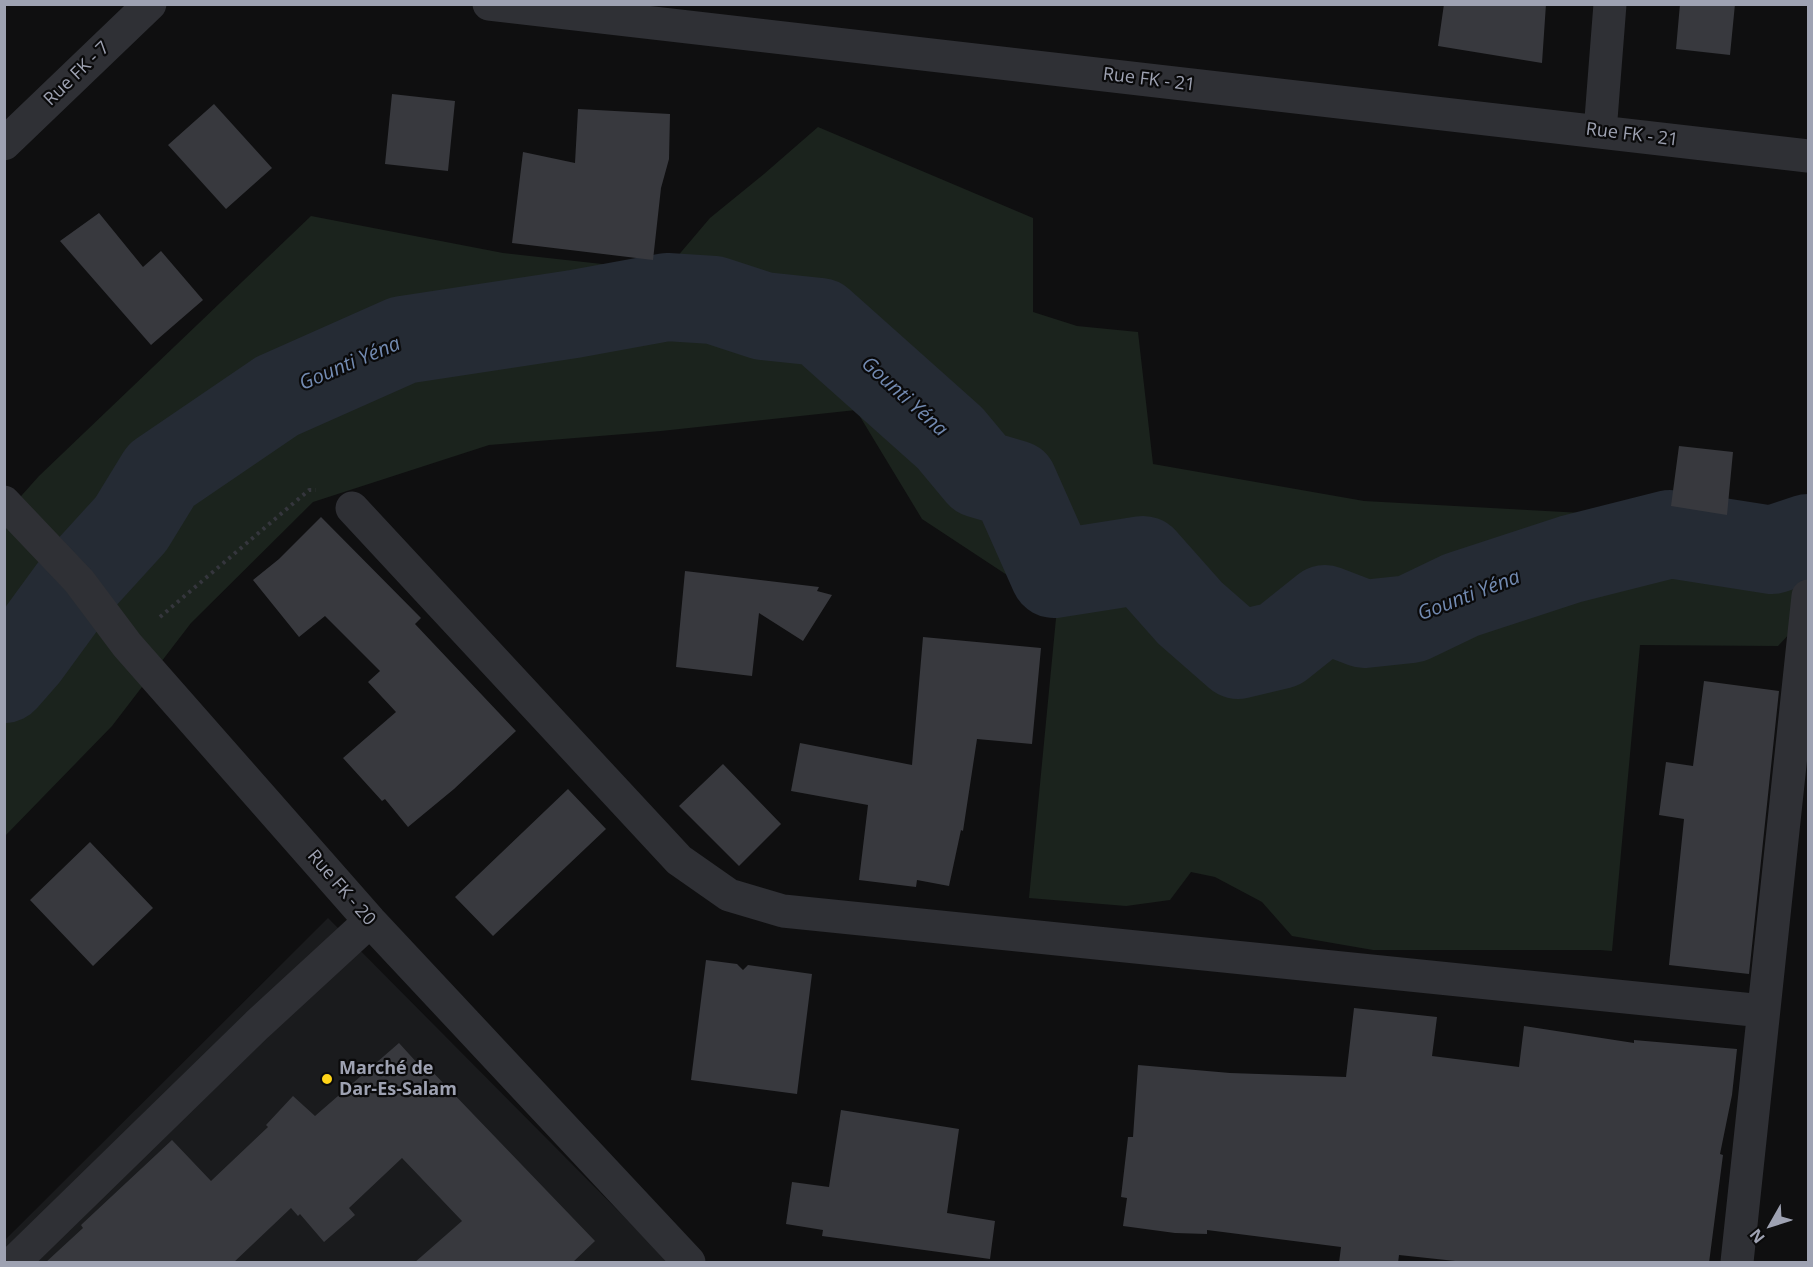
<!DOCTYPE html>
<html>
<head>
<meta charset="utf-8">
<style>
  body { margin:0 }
  #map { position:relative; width:1813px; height:1267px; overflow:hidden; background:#0f0f10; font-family:"Open Sans",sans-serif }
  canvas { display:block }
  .frame { position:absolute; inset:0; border:6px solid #9ea2b2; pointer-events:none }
  .north { position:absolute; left:1741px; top:1195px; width:60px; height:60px; -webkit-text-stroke:4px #0a0a0b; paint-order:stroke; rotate:231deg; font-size:16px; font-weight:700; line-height:24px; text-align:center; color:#9ea2b2 }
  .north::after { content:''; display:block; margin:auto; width:21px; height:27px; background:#9ea2b2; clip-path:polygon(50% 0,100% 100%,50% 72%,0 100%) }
</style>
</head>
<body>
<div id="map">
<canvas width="1813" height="1267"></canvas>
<div class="frame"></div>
<div class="north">N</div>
</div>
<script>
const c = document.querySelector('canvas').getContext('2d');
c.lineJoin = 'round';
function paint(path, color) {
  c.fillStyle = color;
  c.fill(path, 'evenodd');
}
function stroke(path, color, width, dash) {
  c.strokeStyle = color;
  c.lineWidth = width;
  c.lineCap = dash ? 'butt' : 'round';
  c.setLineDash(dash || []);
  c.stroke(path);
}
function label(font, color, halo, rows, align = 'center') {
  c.font = font + ' "Open Sans",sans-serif';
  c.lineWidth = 4.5;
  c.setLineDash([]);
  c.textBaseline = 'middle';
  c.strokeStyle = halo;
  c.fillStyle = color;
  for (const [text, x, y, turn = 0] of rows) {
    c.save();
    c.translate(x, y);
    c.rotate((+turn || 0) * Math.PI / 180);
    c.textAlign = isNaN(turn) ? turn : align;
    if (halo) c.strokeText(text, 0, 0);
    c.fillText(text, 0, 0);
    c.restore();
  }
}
const built = new Path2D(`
  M328 918 669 1262H5V1240Z`);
const green = new Path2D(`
  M818 127 1033 218V312L1077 326 1138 332 1153 464 1364 501 1655 517 1808 539V614L1778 646 1640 645 1612 951 1600 950H1373L1292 936 1262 902 1215 877 1191 872 1170 900 1126 906 1029 898 1057 608 922 519 856 410 661 431 489 445 313 502 191 623 112 726 5 836V514L39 476 311 216 503 253 665 271 710 218 764 174Z`);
const river = new Path2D(`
  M4 679 25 655 79 581 131 524 161 475 277 396 403 340 574 314 667 297 714 300 763 316 820 322 950 438 980 474 1014 484 1054 574 1143 560 1190 613 1238 655 1280 645 1325 609 1364 624 1411 619 1461 595 1571 559 1670 534 1772 550 1808 538`);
const building = new Path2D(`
  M1444 4H1546L1542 63 1438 46Z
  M1680 4H1735L1730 55 1676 49Z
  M392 94 455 101 448 171 385 164Z
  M214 104 272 168 226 209 168 145Z
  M578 109 670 114 669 159 661 188 653 260 512 243 523 152 575 163Z
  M99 213 143 267 161 251 203 300 151 345 60 241Z
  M1679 446 1733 452 1727 515 1671 506Z
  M321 517 421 618 415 624 516 731 454 789 408 827 385 799 382 801 343 758 396 712 368 682 380 671 325 616 299 637 253 580 279 559Z
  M685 571 819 587 817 591 832 595 803 641 759 613 752 676 676 667Z
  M923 637 1041 648 1032 744 977 739 963 831 961 830 949 886 917 880 916 887 859 880 868 805 791 791 800 743 912 765Z
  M1704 681 1779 691 1749 974 1669 965 1684 819 1659 815 1666 762 1693 766Z
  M723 764 781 824 739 866 679 806Z
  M568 789 606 829 493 936 455 897Z
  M90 842 153 908 93 966 30 900Z
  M706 960 737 964 743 970 748 965 812 974 797 1094 691 1080Z
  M1354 1008 1437 1017 1432 1056 1519 1067 1524 1026 1634 1043V1040L1737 1049 1732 1095 1720 1154 1723 1155 1709 1263H1474L1399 1255 1398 1263H1339L1341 1247 1207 1230V1234L1175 1233 1123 1226 1127 1198 1121 1197 1128 1137H1133L1138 1065 1230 1073 1346 1077Z
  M399 1043 419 1065 423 1062 595 1241 572 1263H414L462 1221 402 1158 349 1208 355 1215 324 1242 300 1214 298 1216 291 1208 233 1263H45L83 1228 81 1225 172 1140 211 1181 268 1127 266 1125 293 1096 315 1116Z
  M841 1110 959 1129 947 1213 995 1221 990 1259 822 1236 823 1230 786 1224 792 1182 829 1187Z`);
const path = new Path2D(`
  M160 617 309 490H316`);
const minor = new Path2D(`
  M489 4 1808 156
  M1600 132 1610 4
  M4 144 150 4
  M4 502 79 581 127 645 370 921 689 1262
  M352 508 679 860 729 895 783 911 1763 1011
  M14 1262 257 1025 370 921
  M1737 1262 1808 596`);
const markers = [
  [327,1079,6,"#ffd418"]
];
const streetNames = [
  ["Rue FK - 7",77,74,-44],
  ["Rue FK - 21",1149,80,7],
  ["Rue FK - 21",1632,135,7],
  ["Rue FK - 20",341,888,49]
];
const poiNames = [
  ["Marché de",339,1069],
  ["Dar-Es-Salam",339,1090]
];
const waterNames = [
  ["Gounti Yéna",350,364,-23],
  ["Gounti Yéna",904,397,42],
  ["Gounti Yéna",1469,596,-21]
];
paint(built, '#1a1b1d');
paint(green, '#1b231d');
stroke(river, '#252b34', 88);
paint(building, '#38393e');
stroke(path, '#35363d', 4, [3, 4.5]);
stroke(minor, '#2f3035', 33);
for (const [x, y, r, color] of markers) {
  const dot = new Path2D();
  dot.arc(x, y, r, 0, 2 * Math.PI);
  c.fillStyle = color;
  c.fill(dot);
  stroke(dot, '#0a0a0b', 2);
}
label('18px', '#9ea2b2', '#0a0a0b', streetNames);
label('bold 18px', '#9ea2b2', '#0a0a0b', poiNames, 'left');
label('italic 20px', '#728ab1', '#0a0a0b', waterNames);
</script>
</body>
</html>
